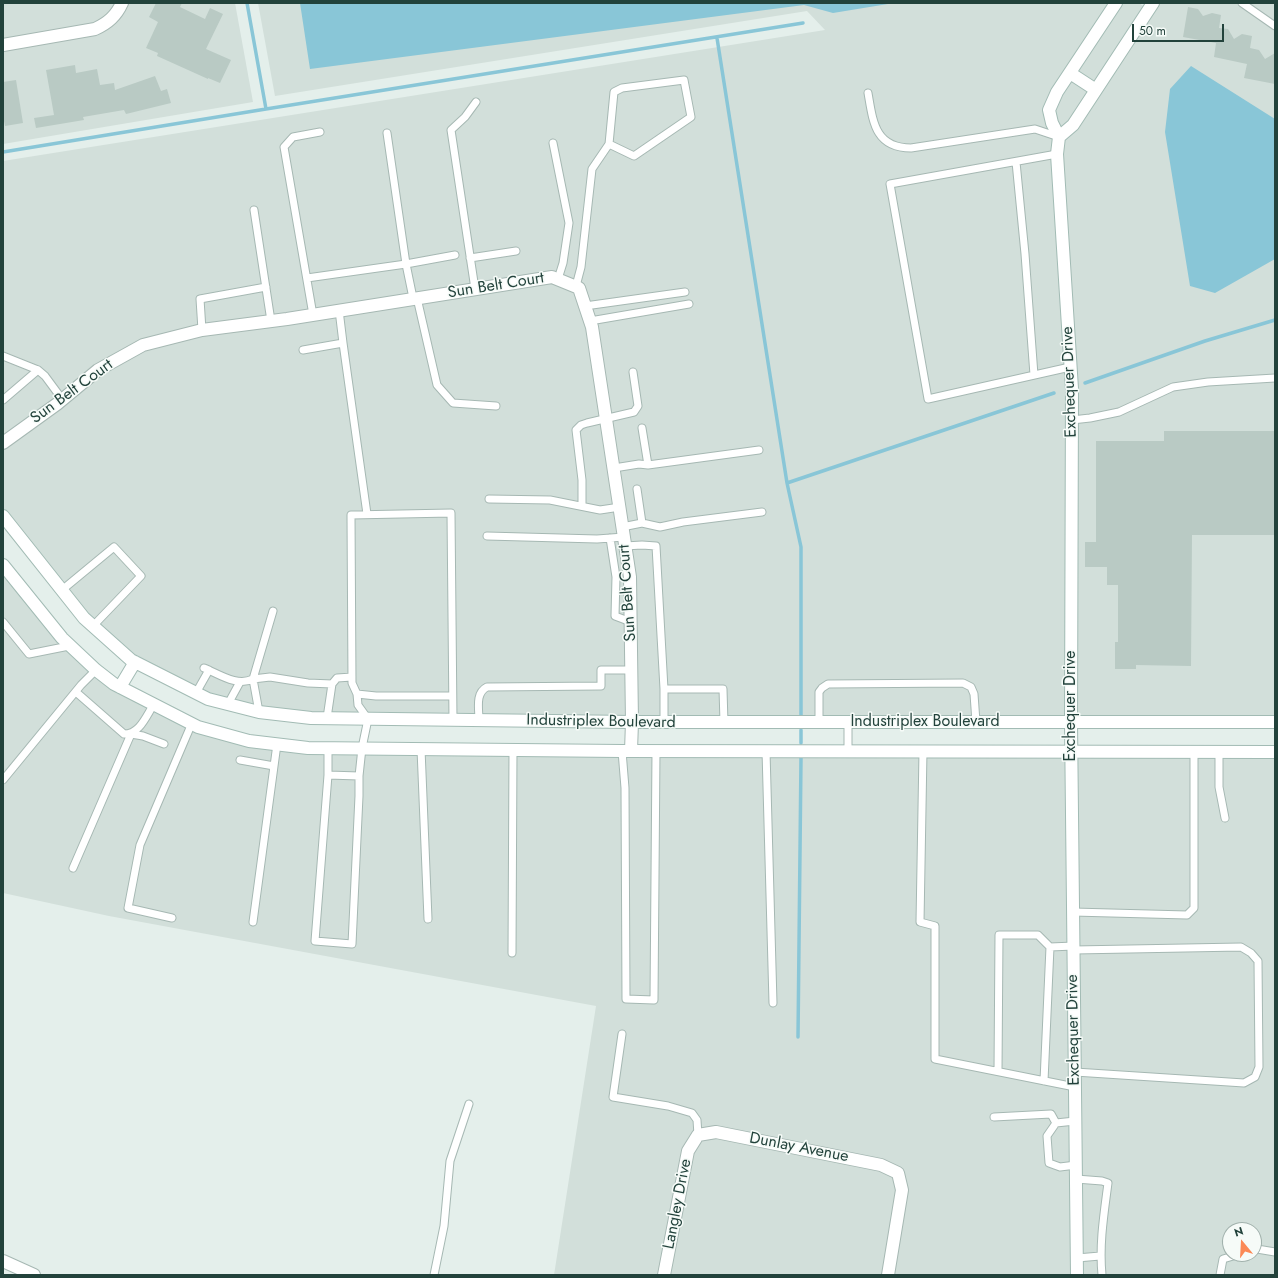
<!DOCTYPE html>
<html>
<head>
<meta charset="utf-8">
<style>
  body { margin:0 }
  #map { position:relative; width:1278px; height:1278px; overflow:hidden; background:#e4efeb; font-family:Jost,sans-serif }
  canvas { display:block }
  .frame { position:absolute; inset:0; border:4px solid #22423b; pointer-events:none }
  .north { position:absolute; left:1222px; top:1222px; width:40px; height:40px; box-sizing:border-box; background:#f6fbf8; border:1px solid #a1b1ac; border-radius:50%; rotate:342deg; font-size:11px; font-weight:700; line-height:16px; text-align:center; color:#22423b }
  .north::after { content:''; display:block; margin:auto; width:14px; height:18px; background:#fb8956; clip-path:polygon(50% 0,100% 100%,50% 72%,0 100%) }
  .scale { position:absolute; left:1132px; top:24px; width:92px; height:18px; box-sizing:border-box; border:2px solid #22423b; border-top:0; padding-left:5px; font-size:12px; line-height:14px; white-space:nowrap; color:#22423b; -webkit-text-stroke:3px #f6fbf8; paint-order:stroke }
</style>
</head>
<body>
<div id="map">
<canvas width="1278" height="1278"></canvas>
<div class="frame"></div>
<div class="north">N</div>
<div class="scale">50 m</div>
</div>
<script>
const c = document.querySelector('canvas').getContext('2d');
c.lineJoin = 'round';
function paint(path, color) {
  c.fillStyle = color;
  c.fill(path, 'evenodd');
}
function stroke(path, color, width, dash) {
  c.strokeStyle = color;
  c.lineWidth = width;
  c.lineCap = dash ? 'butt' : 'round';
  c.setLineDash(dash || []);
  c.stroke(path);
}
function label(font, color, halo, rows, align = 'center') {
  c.font = font + ' Jost,sans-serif';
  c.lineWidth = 3;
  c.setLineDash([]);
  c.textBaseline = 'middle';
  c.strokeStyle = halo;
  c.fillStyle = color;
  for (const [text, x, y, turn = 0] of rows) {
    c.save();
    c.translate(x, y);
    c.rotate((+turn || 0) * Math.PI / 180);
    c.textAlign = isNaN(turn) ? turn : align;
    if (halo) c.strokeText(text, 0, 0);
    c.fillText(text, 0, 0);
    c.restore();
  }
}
const built = new Path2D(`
  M3 3H235L253 102 3 144Z
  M258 3H1139L1149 10 1153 3H1275V722L311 718 208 699 131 660 84 618 3 516V161L825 30 807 11 275 96Z
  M3 565 96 670 198 727 308 748 1275 752V1275H554L596 1006 109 916 3 893ZM1230 1230H1254V1254H1230Z`);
const water = new Path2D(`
  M300 3H894L833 13 804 5 310 69Z
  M1191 66 1275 119V259L1215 293 1190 286 1165 132 1170 89Z`);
const stream = new Path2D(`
  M717 38 787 483 1054 393
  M266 109 803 23
  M3 152 266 109 247 3
  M1085 383 1205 341 1275 320
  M787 483 801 547V716
  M801 743V730
  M798 1037 801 758`);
const building = new Path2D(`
  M156 3H182L180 7 205 19 210 8 223 14 206 49 231 60 220 83 208 78V79L157 56 158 53 146 48 158 22 149 17Z
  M1188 7 1198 9 1203 16 1212 13 1221 15 1219 28 1228 29 1234 39 1242 34 1252 36 1250 48 1259 50 1265 59 1275 53V84L1244 78 1247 64 1214 57 1216 43 1183 37Z
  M75 65 76 73 97 69 100 85 114 83 115 90 155 76 161 91 167 89 171 103 126 114 124 110 83 117 84 120 36 128 34 118 54 115 46 70Z
  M16 80 23 123 5 126 3 116V82Z
  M1164 431H1275V535H1192L1191 666 1136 665V669H1115V642H1118V585H1107V567H1085V542H1096V441H1164Z`);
const lane = new Path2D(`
  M1242 3 1275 26
  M868 93C873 122 875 148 911 148L1035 129 1059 137
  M553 143 569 223 563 263 558 279
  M1057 154 890 184 928 399 1070 367
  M1016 162 1025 254 1034 375
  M254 210 271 321
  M470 258 516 251
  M307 278 406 264 387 133
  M576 286 581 267 592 169 609 144 614 92 622 88 684 80 691 117 634 156 609 144
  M475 289 451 130 465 117 476 102
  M413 298 406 264 455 255
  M417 298 437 385 453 403 496 406
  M585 306 685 292
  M313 315 284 147 293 137 320 132
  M590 321 689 304
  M202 330 200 299 266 287
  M343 343 367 514
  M303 350 343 343 339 310
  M3 356 38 370 45 376 62 399
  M3 400 38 370
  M1072 420 1090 418 1119 412 1173 387 1208 382 1275 378
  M642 428 648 465
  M614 468 639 464 648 465 759 450
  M489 499 550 500 600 510 620 507
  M582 506V480L576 430 581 425 587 423 634 412 638 406 633 372
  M642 523 660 527 683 522 762 512
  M622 527 642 523 637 489
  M487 536 597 539 624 537
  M610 538 616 577 615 616 631 622
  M625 546 642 545 656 546 664 689
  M62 590 114 547 141 576 93 626
  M273 611 253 679 270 677 308 683 332 684 327 718
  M3 622 29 654 69 646
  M204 668C219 674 237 687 253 679L259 712
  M332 684 337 678 352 677
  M76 692 124 734C140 734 146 716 154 704
  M196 693 209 670
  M357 694 376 696H452
  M228 704 240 682
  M479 720C479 709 475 693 487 687L601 686V670H631
  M664 722V689H723L724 723
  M819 723V692L822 688 828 684 963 683 971 687 974 694 976 722
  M848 723V750
  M328 748V775L359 776 362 748 368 719 358 705 357 694 352 683 351 515 451 513 453 720
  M421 749 428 919
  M622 751 625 788 626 999 654 1000 656 751
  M766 751 773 1003
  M923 751 920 922 935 926V1059L1075 1087
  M1219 752V787L1225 818
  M240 760 274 766
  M328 775 315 941 352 944 359 796V776
  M3 780 81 685 96 670
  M73 868 131 734 143 736 164 744
  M1073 912 1187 915 1194 908V752
  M172 918 128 908 140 845 192 723
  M253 922 277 744
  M1074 950 1241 947 1251 953 1258 961 1259 1067 1255 1077 1244 1083 1075 1072
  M512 953 513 750
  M622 1034 613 1097 668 1106 692 1113 697 1120 698 1135
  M998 1071 999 935H1038L1050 947
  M1044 1081 1050 947 1074 946
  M994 1117 1051 1114 1056 1123
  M1075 1121 1056 1123 1047 1136 1049 1163 1060 1167 1076 1165
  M1076 1179 1102 1181 1108 1183C1104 1214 1099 1244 1102 1275
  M1254 1250 1257 1249 1275 1252
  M1077 1258 1100 1256
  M434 1275 444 1226 450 1161 469 1104
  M1220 1275 1223 1259 1240 1254`);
const street = new Path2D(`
  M3 45 95 29C108 23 116 16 122 3
  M3 443 57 404 98 370 143 345 202 330 287 319 552 277 579 288 592 327 630 577 632 722 631 751
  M3 1261 34 1275
  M664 1275 688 1151 698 1135 716 1132 881 1165 898 1173 902 1190 888 1275`);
const secondary = new Path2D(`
  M1070 73 1096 90
  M1059 137 1057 154 1072 389 1071 722 1077 1275
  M1059 137 1073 125 1153 3
  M1059 137 1052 123 1049 110 1057 92 1116 3
  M3 516 84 618 131 660 208 699 259 712 311 718 632 722H1275
  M3 565 62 638 96 670 114 684 198 727 249 741 308 748 622 751 1275 752
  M120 687 135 662`);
const streetNames = [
  ["Sun Belt Court",496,286,-9],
  ["Exchequer Drive",1070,382,-92],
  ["Sun Belt Court",72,392,-36],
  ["Sun Belt Court",628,593,-94],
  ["Exchequer Drive",1071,706,-90],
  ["Industriplex Boulevard",601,722,1],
  ["Industriplex Boulevard",925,722],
  ["Exchequer Drive",1074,1030,-91],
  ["Dunlay Avenue",799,1148,11],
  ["Langley Drive",678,1204,-79]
];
paint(built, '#d2dfda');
paint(water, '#89c6d7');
stroke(stream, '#89c6d7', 3.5);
paint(building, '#b9cac4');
stroke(lane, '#a6b8b3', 9);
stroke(street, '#a6b8b3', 14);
stroke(secondary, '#a2bbb4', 14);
stroke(lane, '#fff', 7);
stroke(street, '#fff', 12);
stroke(secondary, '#fff', 12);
label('16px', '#22423b', '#f6fbf8', streetNames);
</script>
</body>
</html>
